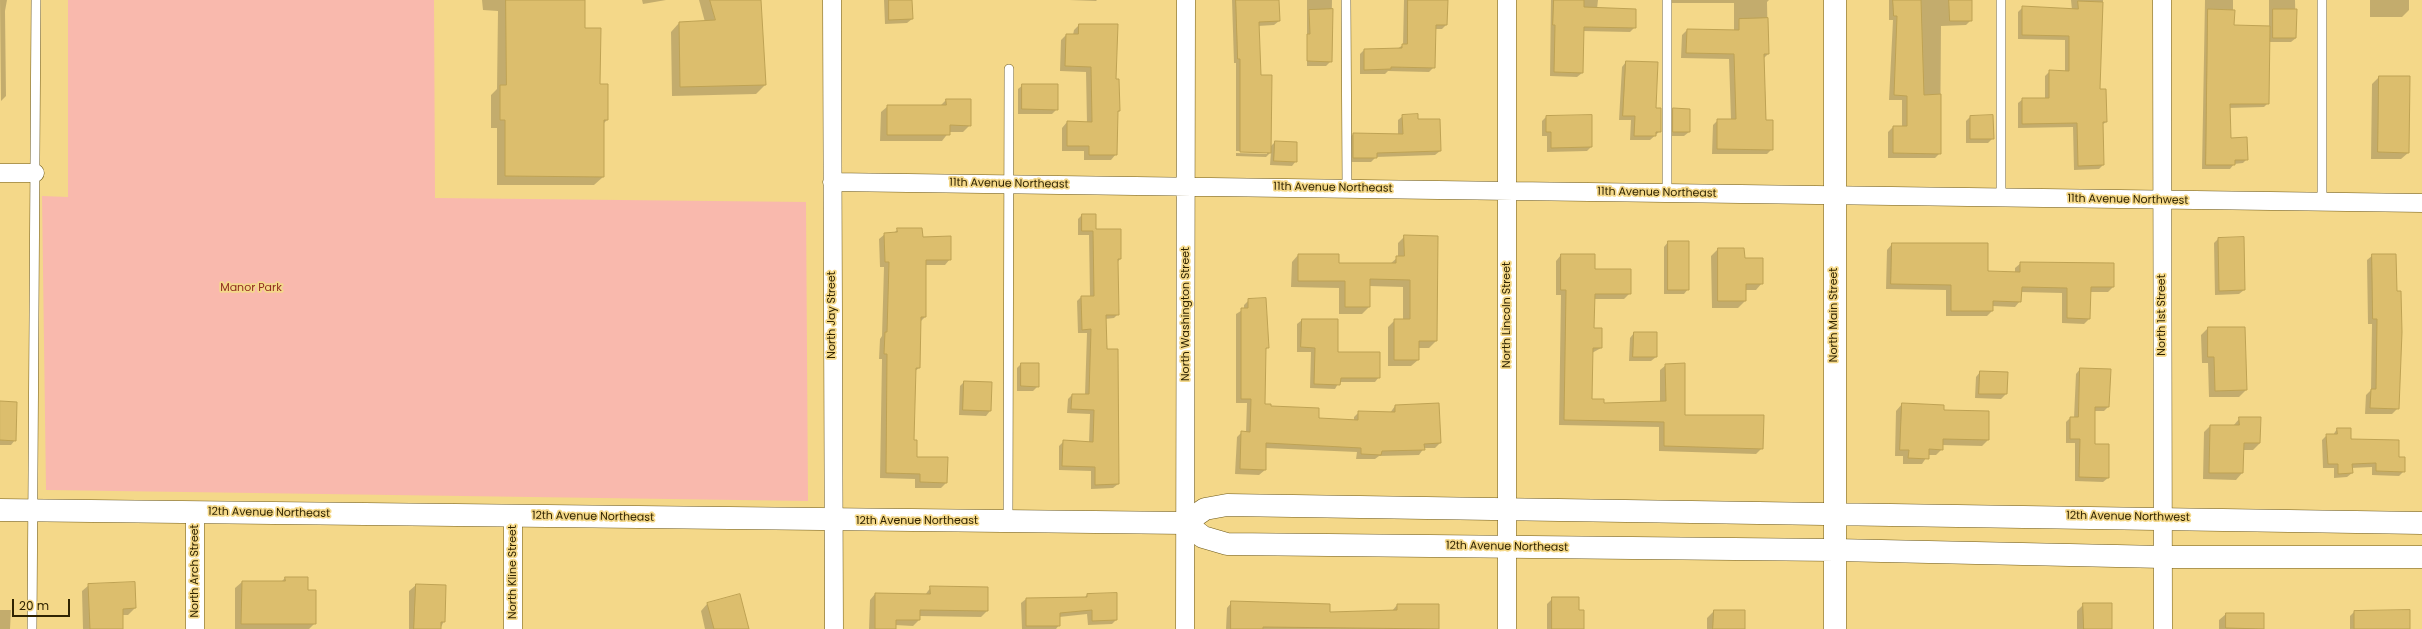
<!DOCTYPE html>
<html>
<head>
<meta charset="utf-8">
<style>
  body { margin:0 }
  #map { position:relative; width:2422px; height:629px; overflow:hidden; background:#f4d889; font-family:Poppins,sans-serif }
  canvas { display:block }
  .scale { position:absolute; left:12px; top:599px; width:58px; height:18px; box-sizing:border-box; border:2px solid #302402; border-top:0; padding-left:5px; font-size:12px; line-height:14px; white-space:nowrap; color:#302402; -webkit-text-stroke:3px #f4d889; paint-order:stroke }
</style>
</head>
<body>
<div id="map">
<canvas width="2422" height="629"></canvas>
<div class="scale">20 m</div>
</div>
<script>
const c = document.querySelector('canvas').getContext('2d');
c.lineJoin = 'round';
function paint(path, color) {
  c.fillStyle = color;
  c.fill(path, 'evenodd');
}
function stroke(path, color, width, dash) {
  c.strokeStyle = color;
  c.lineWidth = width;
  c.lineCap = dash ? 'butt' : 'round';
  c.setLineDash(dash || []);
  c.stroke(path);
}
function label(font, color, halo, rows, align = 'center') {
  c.font = font + ' Poppins,sans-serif';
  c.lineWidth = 3.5;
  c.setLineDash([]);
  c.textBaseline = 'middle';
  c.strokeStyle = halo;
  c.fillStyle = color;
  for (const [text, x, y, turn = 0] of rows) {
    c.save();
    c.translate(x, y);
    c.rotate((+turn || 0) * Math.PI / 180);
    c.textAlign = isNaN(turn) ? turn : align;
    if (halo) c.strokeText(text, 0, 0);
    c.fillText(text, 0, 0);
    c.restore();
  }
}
const green = new Path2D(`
  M68 0H434L435 198 806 202 808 501 46 490 42 196 68 197Z`);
const shadow = new Path2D(`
  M0 0H7L5 11 6 96 1 101Z
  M482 0H584V28L607 120 603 124V177L594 185H497V128H491V95L497 89 498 11 483 10Z
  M642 0H666L643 4Z
  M699 0H755L761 13 765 85 756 94 672 96 671 32 679 23 705 22Z
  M884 0H911L912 19 907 23 885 24Z
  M1069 0H1097L1096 1Z
  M1232 0H1278L1279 21 1274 25 1258 26 1260 76 1270 147 1275 142 1296 161 1292 166 1270 165 1271 152 1266 157 1236 156V153L1267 154V152L1236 151V63H1234Z
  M1307 0H1332L1331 61 1326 66H1307Z
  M1404 0H1447L1446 25 1442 29H1435L1434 67 1429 72 1388 71 1385 74H1360V54L1364 50 1397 49 1403 45Z
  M1551 0H1598L1597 9 1635 27 1630 32 1583 31 1582 73 1577 77 1550 76Z
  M1672 0H1769L1767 2 1768 54 1764 58 1766 121 1772 149 1767 154H1712L1713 125 1718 120H1731L1729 59 1681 58 1682 35 1687 30H1734V3H1672Z
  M1889 0H1972L1971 20 1966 25 1941 26 1940 153 1935 158H1888V132L1893 127H1902V100H1889L1893 20H1889Z
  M2071 0H2103L2099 90 2106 122 2102 125 2103 165 2099 169 2074 170 2073 127 2018 128V103L2023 99H2045V76L2050 71 2065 72V40L2018 39V12L2023 7 2072 10Z
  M2205 0H2233V26L2269 27V0H2295L2296 38 2291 42H2269L2268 103 2264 107 2229 108 2230 139 2247 159 2243 163 2234 164 2230 169H2202Z
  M2370 0H2409V10L2402 17H2370Z
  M1079 25 1115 80 1119 111 1117 113 1116 154 1111 160H1084V151H1062V128L1067 122 1087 123 1086 72 1060 71 1061 40 1066 35H1073L1074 30Z
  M1626 62 1655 109 1660 131 1650 140H1630L1631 120H1619L1622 67Z
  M2379 77 2408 153 2401 159H2371L2372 84Z
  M1023 85 1057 109 1052 114H1018V89Z
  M946 100 970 125 963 132H949L942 141H880L881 112 888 106H940Z
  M1673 109 1689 132 1684 136H1669V114Z
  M1403 116 1417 120 1440 151 1435 155 1376 157 1371 162H1349V139L1353 134 1398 135V120Z
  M1546 117 1591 147 1587 151 1547 152V136H1542V121Z
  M1970 117 1993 138 1988 143H1966V121Z
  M1082 215 1095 230H1120V259L1117 263 1118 314 1114 318 1105 319 1118 484 1113 488 1091 489V471L1059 470V446L1064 441 1089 442 1090 414 1067 413 1068 399 1072 395H1085L1087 333H1078L1077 301 1081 297H1090L1089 235H1078V219Z
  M898 229 922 238 950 259 945 265H925V317L920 322 919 368 915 371 913 440 916 458 946 483 941 488H915V479L880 478 882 359H879L880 339 882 336 884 267H880L879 239 885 234 894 233Z
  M1405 236 1436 341 1429 348H1418V360L1411 366H1388V327L1395 320H1403V287L1369 286V307L1362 314H1339V288L1291 287 1292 262 1298 255 1338 264H1390L1398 257V243Z
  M2218 239 2244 290 2239 294 2215 295 2214 243Z
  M1668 242 1688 289 1684 294H1664V247Z
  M1892 244 1987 272 2015 273V268L2021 263 2113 287 2108 292H2090L2089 319 2084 324 2062 323V293L2021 292 2020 301 2015 307 1992 306V311L1987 316H1946V290L1886 289 1887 250Z
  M1718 249 1744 259 1762 283 1756 290H1745V301L1738 308H1712L1711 256Z
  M1561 255 1594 270 1630 293 1624 299H1594L1593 329 1601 348 1592 353 1591 400 1603 404 1660 402V370L1666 365 1684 416 1762 448 1756 454 1659 451V427L1559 425 1561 295H1556V261Z
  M2373 255 2398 408 2392 414H2365L2366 395 2371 390 2372 324H2368L2367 260Z
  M1249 300 1268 347 1265 350 1264 405 1318 419 1354 421V417L1359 412 1390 413 1395 406 1440 443 1435 448H1424L1419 455 1379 456 1375 459H1356L1357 452 1265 448V470L1259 475 1235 474 1237 437 1242 432H1246L1247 403H1236V314L1244 309V305Z
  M1302 320H1337V353L1379 377 1375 382H1339L1335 389 1310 388 1311 352H1297V324Z
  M2208 328 2246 390 2239 397H2209L2208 363H2202L2201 335Z
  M1634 333 1656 357 1651 361H1629L1630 338Z
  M1021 364 1038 386 1033 391H1017V368Z
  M2080 369 2108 407 2104 411H2094V445L2108 478 2103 482 2075 481V443H2066V422L2070 418H2074L2076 374Z
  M1980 372 2006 373V394L2001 399 1975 398 1976 377Z
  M964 382 991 383 990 411 986 416 959 415 960 386Z
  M0 402 15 440 11 445H0Z
  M1902 404 1943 411 1988 440 1982 446 1942 445V449L1936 455H1928L1922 464H1903V456H1895L1896 411Z
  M2240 418H2260V443L2253 450H2243L2242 473 2236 480 2203 479 2204 432 2210 426H2233Z
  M2337 429H2350V440L2398 458 2404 471 2399 476 2372 475V467L2351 468 2352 473 2347 477 2334 478V468H2323L2322 440 2327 435H2333Z
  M285 578 307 591 315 623 309 629H235V588L242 582H281Z
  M89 585 135 608 128 615H122V629H83L82 591Z
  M416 585 444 621 440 629H409V591Z
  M931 587 987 611 981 617 919 616V620L913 626 895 625V629H869L870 600 875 594 925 595Z
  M1087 595 1116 620 1112 624 1088 625 1087 614 1059 617V625L1056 629H1022L1021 603 1026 599 1084 598Z
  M1553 598 1578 611 1583 629H1547V604Z
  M1232 602 1329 613 1392 611 1397 605H1438V629H1226L1227 608Z
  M707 604 748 629H705L701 611Z
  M2084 604 2111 629H2077V611Z
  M0 610H11L10 629H0Z
  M1714 611 1744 629H1707V618Z
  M2354 612 2409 629H2350V616Z
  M2226 614H2263V629H2219V620Z`);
const building = new Path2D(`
  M506 0H585V28H601L600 84H608V120H604V177L505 176V120H500V85H506Z
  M710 0H761L766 85 680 87 679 22 715 20Z
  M889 0H912L913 19 889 20Z
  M1236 0H1279L1280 21 1259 22 1261 75H1272L1271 153 1240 152V59H1238Z
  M1408 0H1448L1447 25H1436L1435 68 1391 67V69L1364 70V49L1402 48V44H1407Z
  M1554 0H1584V7L1636 9V28L1584 27 1583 73 1554 72 1555 25H1553Z
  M1893 0H1921L1924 95 1941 94V154L1893 153V126H1907V96L1894 95 1897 16H1894Z
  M1949 0H1972V21H1950Z
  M2078 1 2103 2 2100 89H2106L2107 122H2103L2104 165 2078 166 2077 123 2022 124V98H2049V70L2069 71V36L2022 35V6L2078 9Z
  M1333 9 1332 62 1307 61V34H1310L1309 10Z
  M2208 9 2235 10 2234 25 2270 26 2269 104H2230L2231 138 2247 137 2248 160H2235V165H2206Z
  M2273 9H2297L2296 38H2273Z
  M1768 18 1769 54H1764L1766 120H1773V150L1717 149V119H1736L1734 54 1686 53 1687 29 1739 30V19Z
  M1079 24H1118L1116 79H1119L1120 111H1118L1117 155H1089V146H1067V121L1092 122 1091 67 1065 66 1066 34H1078Z
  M1626 61 1658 62 1656 108H1661V132H1656V136H1634L1635 116H1623Z
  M2379 76H2410L2409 153 2378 152Z
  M1022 84H1058V110L1022 109Z
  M946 99H971V126L950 125V135H887V105H946Z
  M1673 108 1690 109V132H1673Z
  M1418 114V119H1440L1441 151 1377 153V158H1353V133L1403 134 1402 115Z
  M1592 115V147L1551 148V132H1546V116Z
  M1993 115 1994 139H1970V116Z
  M1275 141 1297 142V162L1274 161Z
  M1082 214H1096V229H1121V259H1118L1119 315H1106L1107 349H1118L1119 484 1095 485V467L1062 466 1063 440 1093 442 1094 410 1071 409 1072 394H1089L1091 329 1082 330 1081 296H1094L1093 231H1082Z
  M897 228H922L923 237 951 236V260H926V317H921L920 368H916L914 440H917V457H948L947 483 920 482V474L886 473 887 354H884L885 332H887L889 262H885L884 233 897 232Z
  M1404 235 1438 236 1437 341H1419V360H1394V319H1410V280L1370 279V307H1345V281H1298V254H1339V263H1396V256H1404Z
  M2244 237 2245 290 2219 291 2218 238Z
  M1668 241H1689V290H1668Z
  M1892 243H1988V271L2020 272V262L2114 263V287H2091L2090 319 2067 318V288L2022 287 2021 302 1993 301V311H1951V285L1891 284Z
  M1718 248H1744L1745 258H1763V284H1746V301H1718Z
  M1561 254H1595V269H1631V294H1595L1594 328H1602V348H1593L1592 399H1604V403L1666 401 1665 364 1685 363V415H1764L1763 449 1664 446V422L1564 420 1566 290H1561Z
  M2372 254H2396L2397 291H2401L2402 332 2399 409 2370 408 2371 389H2376L2377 319H2373Z
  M1266 298 1269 348H1266L1265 404H1271V406L1319 408V418L1358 420V411L1395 412V405L1439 403 1441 443 1424 444 1425 450 1382 451 1381 455 1361 454V448L1266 443V470L1240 469 1241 431 1250 432 1251 399H1241V308H1248V299Z
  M1302 319H1338V352H1380V378H1341L1340 385 1314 384 1315 348 1301 347Z
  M2208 327H2245L2247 390 2215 391 2214 357H2208Z
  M1634 332H1657V357H1633Z
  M1021 363H1039V387L1021 386Z
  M2080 368 2111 369 2109 407H2095V444H2109V478L2079 477 2080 439H2070V417H2078Z
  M1980 371 2008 372 2007 394H1979Z
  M964 381 992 382 991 411 963 410Z
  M0 401 17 402 16 441 0 440Z
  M1902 403 1944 405V410L1989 411V440L1943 439V450L1929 449V459L1908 458 1909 450H1900Z
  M2239 417H2261L2260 443H2244L2243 473H2209L2210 425H2239Z
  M2337 428H2351V439L2399 440V457H2405V472L2376 471V463L2352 464 2353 473 2338 474V464H2328L2326 434H2337Z
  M285 577H308V590H316V624H241L242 581H285Z
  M135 582 136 608 123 609V629H90L88 584Z
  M416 584 446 585 445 622H441V629H414Z
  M930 586 988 587V611L920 610V620H896V629H875V593L930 594Z
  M1117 593V620L1092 621V610L1060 613V626H1026V598L1087 597V594Z
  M740 594 749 629H714L707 603Z
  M1552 597H1579V610H1584V629H1552Z
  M1231 601 1330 604V612L1397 610V604H1439V629L1263 627V629H1231Z
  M2083 603H2112V629H2084Z
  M1714 610H1745V629H1713Z
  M2410 610V629H2354V611Z
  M2226 613H2264V629L2226 628Z`);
const service = new Path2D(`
  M1346 0 1347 188
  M1667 193V0
  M2001 198V0
  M2322 201V0
  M1008 521 1009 69
  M32 629 36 0`);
const minor = new Path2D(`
  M832 0 834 629
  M1507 0V629
  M2162 0 2163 629
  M0 173H35
  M832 182 2422 203
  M195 629V513
  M513 629V515
  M1185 629 1186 0`);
const tertiary = new Path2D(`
  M1835 0V629
  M0 510 1185 523 1205 509 1227 505 2422 523
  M1185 523 1203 537 1227 544 1835 550 2163 557H2422`);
const streetNames = [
  ["11th Avenue Northeast",1009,184,1],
  ["11th Avenue Northeast",1333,188,1],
  ["11th Avenue Northeast",1657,193,1],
  ["11th Avenue Northwest",2128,200,1],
  ["North Washington Street",1186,314,-90],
  ["North Jay Street",832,315,-90],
  ["North Lincoln Street",1507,315,-90],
  ["North Main Street",1834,315,-90],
  ["North 1st Street",2162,315,-90],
  ["12th Avenue Northeast",269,513,1],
  ["12th Avenue Northeast",593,517,1],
  ["12th Avenue Northwest",2128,517,1],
  ["12th Avenue Northeast",917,521],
  ["12th Avenue Northeast",1507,547,1],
  ["North Arch Street",195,571,-90],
  ["North Kline Street",513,572,-90]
];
const parkNames = [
  ["Manor Park",251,288]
];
paint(green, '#f9b9ad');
paint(shadow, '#0003');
paint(building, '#dcbe6d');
stroke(building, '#bea254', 1);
stroke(service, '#6c581a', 10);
stroke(minor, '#6c581a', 19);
stroke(tertiary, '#6c581a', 23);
stroke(service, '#fff', 9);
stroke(minor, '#fff', 18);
stroke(tertiary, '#fff', 22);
label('11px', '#302402', '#f4d889', streetNames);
label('11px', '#902c20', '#f4d889', parkNames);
</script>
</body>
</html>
